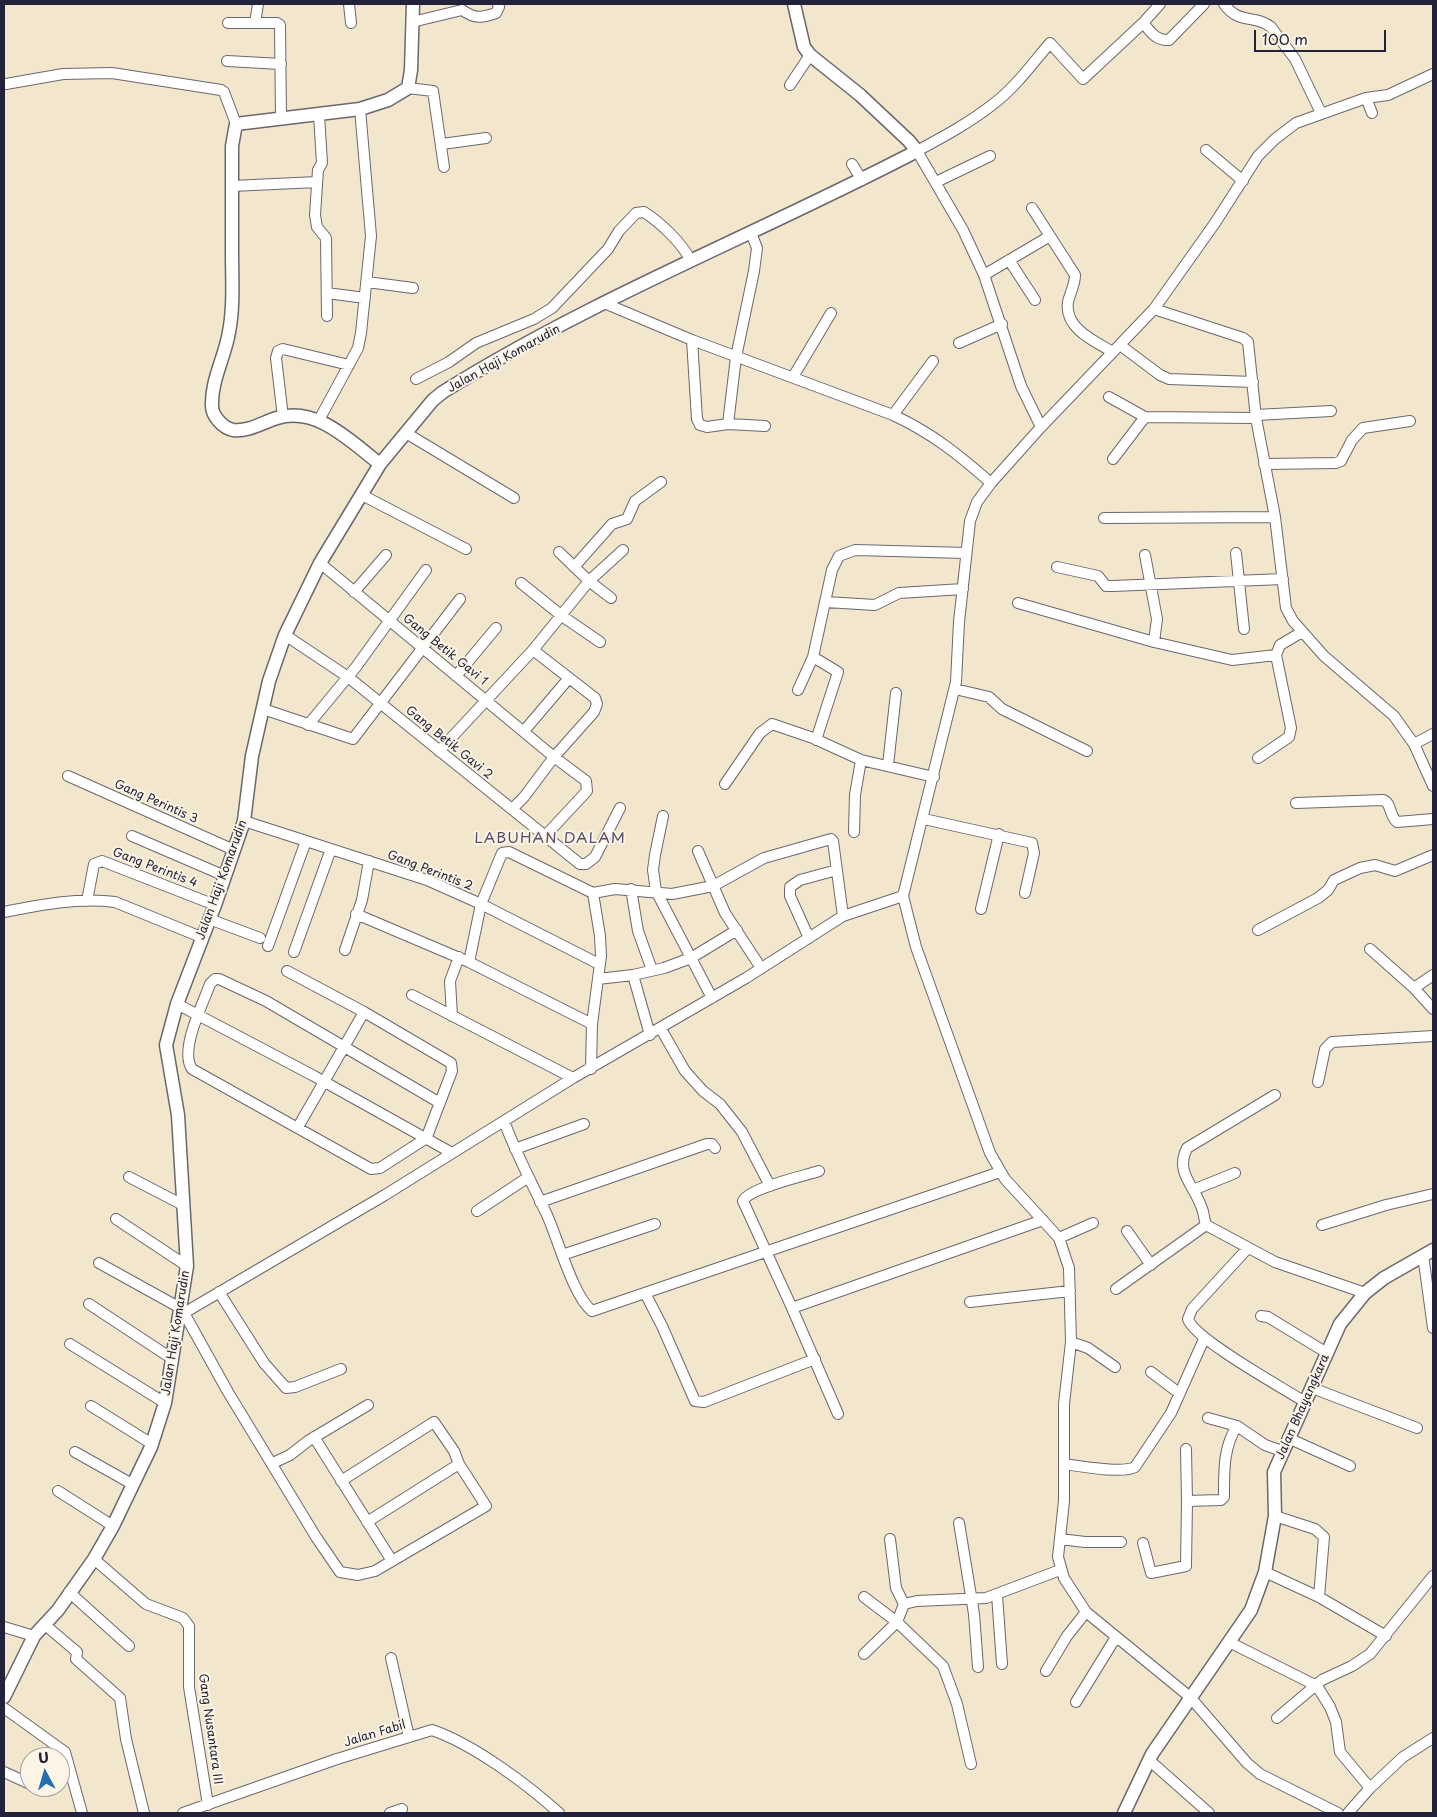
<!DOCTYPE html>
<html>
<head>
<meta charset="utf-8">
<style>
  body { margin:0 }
  #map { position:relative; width:1437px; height:1817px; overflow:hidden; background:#f2e7cc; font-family:"Playpen Sans",sans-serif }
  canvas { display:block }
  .frame { position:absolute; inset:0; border:5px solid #22223b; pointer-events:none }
  .north { position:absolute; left:20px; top:1747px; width:50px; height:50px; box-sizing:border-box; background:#fcf5e5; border:1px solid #a5a1a1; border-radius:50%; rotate:354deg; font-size:14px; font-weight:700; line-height:20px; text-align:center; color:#22223b }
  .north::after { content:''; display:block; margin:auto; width:18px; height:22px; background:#1f6fb2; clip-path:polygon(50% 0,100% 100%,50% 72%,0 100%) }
  .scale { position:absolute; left:1254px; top:30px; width:132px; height:22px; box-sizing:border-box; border:2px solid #22223b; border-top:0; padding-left:6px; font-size:15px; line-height:18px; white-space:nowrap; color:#22223b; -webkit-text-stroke:4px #fcf5e5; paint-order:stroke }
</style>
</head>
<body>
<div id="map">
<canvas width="1437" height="1817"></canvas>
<div class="frame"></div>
<div class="north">U</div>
<div class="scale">100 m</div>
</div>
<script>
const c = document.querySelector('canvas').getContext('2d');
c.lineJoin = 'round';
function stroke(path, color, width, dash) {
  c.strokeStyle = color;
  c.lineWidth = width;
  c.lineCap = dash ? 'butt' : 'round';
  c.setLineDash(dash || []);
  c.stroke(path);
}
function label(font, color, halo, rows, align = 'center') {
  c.font = font + ' "Playpen Sans",sans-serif';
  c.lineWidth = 4;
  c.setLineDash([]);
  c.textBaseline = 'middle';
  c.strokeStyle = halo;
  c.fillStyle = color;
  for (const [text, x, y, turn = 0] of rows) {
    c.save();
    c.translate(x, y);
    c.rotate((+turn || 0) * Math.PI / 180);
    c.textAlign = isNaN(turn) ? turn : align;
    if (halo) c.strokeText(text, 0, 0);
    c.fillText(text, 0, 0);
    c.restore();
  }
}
const minor = new Path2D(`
  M349 4 351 23
  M1224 4C1239 25 1255 14 1271 27L1295 59 1321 113
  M412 22 462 10C475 19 482 18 496 13L499 7 498 4
  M228 23H277L280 25 281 118
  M255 23 258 4
  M1143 23C1151 32 1156 41 1169 40L1204 4
  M227 61 281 64
  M6 84 63 74 112 73 221 90 224 92 236 124
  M790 85 810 55
  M408 88 433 91 444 167
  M1366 98 1372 113
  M319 115 322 163 318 170 315 215 317 227 326 238 327 316
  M442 144 486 138
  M1206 150 1243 181
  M852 164 862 180
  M936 182 990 156
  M232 186 317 182
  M1050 236 1075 275C1075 285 1070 293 1068 302 1064 328 1094 341 1113 352
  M1009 260 1035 300
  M984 275 1050 236 1032 208
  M367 282 413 288
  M327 293 365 298
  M604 303 692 340 893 415C932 433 959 455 991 483
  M1154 309 1243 338 1248 342 1256 418 1275 517 1286 608 1293 621 1324 656 1394 716 1414 744 1433 786
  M692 340 697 419 700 425 707 427 728 424 765 426
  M959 343 1002 324
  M1120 345 1160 375 1169 379 1253 382
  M793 377 831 313
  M416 379 449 362 476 343 534 319 552 308 608 249 619 231 636 213 644 212C661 223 682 243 691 261
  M1109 397 1145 417
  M893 415 933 361
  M1256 415 1331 411
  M283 417 276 358 278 351 283 349 349 365
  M319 420 358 348 361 333 371 236 360 109
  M728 424 736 357 754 271 757 248 751 233
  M1041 427 1021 386 984 275 963 230 917 151C943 137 969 123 992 105 1015 88 1032 64 1050 43L1083 79 1143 23 1160 4
  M406 433 514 498
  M1113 459 1145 417 1256 418
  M1264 464 1336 463 1341 461 1352 440 1363 428 1410 421
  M362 495 466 549
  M1104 518 1275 517
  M1236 553 1244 629
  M320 563 554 757 586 781 587 791 546 835
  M574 567 612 524 627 519 635 501 661 482
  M1057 567 1098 576 1106 586H1113L1283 579
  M521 583 562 616 600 642
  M354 592 386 555
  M611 598 589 581 623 550
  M826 602 875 605 899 593 963 589
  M1018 603 1154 642 1157 619 1145 555
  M285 635 348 677 580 864H586L595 857 620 808
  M1154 642 1232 660 1276 655
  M813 657 838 672 816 740
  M456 676 496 628
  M955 689 989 697 1002 709 1087 751
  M798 690 813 657 832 570 839 556 855 550 966 553
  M263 709 353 739 460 599
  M308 725 356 667 426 570
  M524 731 569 678
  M1414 744 1433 734
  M439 751 533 650 589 581 559 552
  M1258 758 1289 737 1291 728 1276 655 1280 645 1302 632
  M888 765 896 693
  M68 776 234 850
  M725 784 760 733 772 724 813 738 861 760 934 777
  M1296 803 1383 800C1392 803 1389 816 1397 822L1433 819
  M512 809 524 797 554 757 594 712 597 704 595 698 533 650
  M663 816 655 855 653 870 656 891 712 998
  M924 819 1032 843 1034 853 1025 893
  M244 821 427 880 481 904 599 964
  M854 832 855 795 861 760
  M132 836 225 876
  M698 851 725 913 761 968
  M631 889 638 931 652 970
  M903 896 916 947 990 1153 1005 1179 1059 1238 1069 1268 1071 1342 1064 1404V1501L1058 1557 1064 1578 1086 1612 1190 1697 1247 1763 1260 1774 1338 1813
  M87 901 94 864 102 861 215 905
  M981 909 999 834
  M4 912C39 905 79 897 115 902L201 937
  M356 914 469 962 592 1024
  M209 919 260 938
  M1258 930 1318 898 1328 890 1334 880 1360 868 1375 865 1395 871 1433 855
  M809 938 790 896V887L800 880 837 870
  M268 946 306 841
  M1370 949 1414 988
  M345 950 362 900 369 861
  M294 952 331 849
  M469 962 481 904 502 853 509 852 593 893 615 889 672 894 713 886 764 858 831 839 833 841 843 916
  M287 971 364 1012 451 1063 452 1071 426 1139
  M1433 975 1414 988 1433 1009
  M598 979 633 975
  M412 995 573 1078
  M177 1004 314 1076 452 1153
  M452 1016 450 981 459 957
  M661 1029 685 1071 703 1091 720 1104 742 1132 770 1186
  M650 1035 633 975 664 968 691 958 737 930
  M591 1069 592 1024 601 956 600 936 593 893
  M1318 1082 1325 1049 1332 1042 1433 1036
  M504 1121C516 1154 532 1183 547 1215 558 1239 573 1296 592 1311L1000 1172
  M298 1127 364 1012
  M425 1139 380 1168 371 1169 192 1069C179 1050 203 1004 210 984L215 979H219L266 1001 440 1103
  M515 1149 584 1124
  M819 1171C804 1176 749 1188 743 1201L792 1308 1043 1220
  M129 1177 183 1205
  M1193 1190 1235 1173
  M540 1202 707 1144H712L715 1148
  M477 1211 527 1178
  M116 1219 187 1266
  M1206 1225C1204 1219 1204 1212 1201 1206 1193 1184 1175 1172 1187 1148L1275 1095
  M1322 1225 1386 1205 1433 1194
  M1127 1231 1151 1265
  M1059 1238 1093 1223
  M1247 1249 1192 1309 1188 1319C1194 1339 1283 1388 1305 1402
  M562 1255 655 1224
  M1423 1255 1433 1328
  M99 1263 182 1309 184 1313 385 1195 573 1078 746 978 843 916 903 896 956 682 959 622 970 521 977 502 991 483 1041 427 1154 309 1215 223 1258 156 1275 139 1296 123 1366 98 1388 95 1433 74
  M1116 1289 1206 1225 1275 1262 1365 1293
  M219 1292 264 1363 286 1388 295 1387 341 1369
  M645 1293 662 1326 695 1401 704 1402 815 1359
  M970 1302 1070 1291
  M89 1304 171 1358
  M792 1308 838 1414
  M184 1313 228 1392 316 1537 340 1572 358 1575 375 1571 486 1506 459 1464
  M1261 1316 1268 1317 1327 1353
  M1071 1342 1088 1348 1115 1367
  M70 1344 165 1403
  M1151 1372 1179 1393
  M1312 1388 1417 1428
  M91 1406 152 1444
  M1208 1418 1237 1426 1265 1445 1282 1451
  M314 1437 392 1561
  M1288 1438 1350 1466
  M1186 1449 1187 1501 1221 1500 1224 1497C1224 1473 1223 1447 1237 1426
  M75 1452 132 1484
  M273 1463 290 1455 308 1441 368 1405
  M1064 1464C1079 1466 1122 1474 1135 1467L1171 1413 1204 1339
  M341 1481 434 1422 454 1451 459 1464 367 1522
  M58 1491 113 1526
  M1275 1516 1315 1529 1324 1537 1319 1597
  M959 1523 974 1614 978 1667
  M890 1539 896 1588 904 1604
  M1060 1539 1085 1542H1121
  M1143 1543 1151 1573 1186 1566 1187 1501
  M94 1559 146 1604 183 1618 189 1626V1687L208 1805
  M1265 1572 1319 1597 1386 1636
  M69 1592 129 1646
  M997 1595 1002 1664
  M864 1597 897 1622 864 1654
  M44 1624 77 1652 76 1659 120 1698 126 1739 144 1813
  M4 1627 34 1636
  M1229 1642 1317 1686 1330 1707 1336 1722 1340 1752 1370 1788
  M391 1658 409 1737
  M1046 1671 1067 1636 1086 1612
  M1076 1702 1116 1637
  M4 1708 65 1752 82 1813
  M1277 1718 1322 1680 1352 1666 1370 1654 1433 1576
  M1149 1760 1209 1813
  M971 1764 957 1704 943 1666 897 1622 904 1604 917 1601 986 1598 1060 1570
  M4 1772 30 1784
  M183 1813 337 1759 432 1730C473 1744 527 1784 559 1813
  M390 1813 402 1809
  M1348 1813 1370 1788 1403 1757 1433 1738`);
const tertiary = new Path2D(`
  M380 464C350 441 317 406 277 418 263 422 249 432 233 430 223 428 212 416 212 406 211 380 225 357 229 332 234 306 232 279 232 252 232 217 232 181 232 146L236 124 360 109 388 100 408 88 411 70 413 4
  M4 1697 34 1636 58 1610 94 1559 113 1526 151 1447 165 1403 187 1266 178 1115 166 1045 177 1004 215 905 244 821 252 756 269 681 285 635 320 563 380 464 433 400 443 392C593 298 760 233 917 151L909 141 860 95 810 55 804 47 794 4
  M1124 1813 1152 1754 1251 1610 1265 1572 1275 1516 1274 1472 1340 1324 1365 1293 1384 1278 1433 1250`);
const streetNames = [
  ["Jalan Haji Komarudin",504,359,-29],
  ["Gang Betik Gavi 1",445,650,39],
  ["Gang Betik Gavi 2",449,743,39],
  ["Gang Perintis 3",156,802,24],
  ["Gang Perintis 4",155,868,21],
  ["Gang Perintis 2",430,871,21],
  ["Jalan Haji Komarudin",222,880,-70],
  ["Jalan Haji Komarudin",176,1333,-81],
  ["Jalan Bhayangkara",1303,1407,-66],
  ["Gang Nusantara III",210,1729,82],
  ["Jalan Fabil",375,1734,-17]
];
const quarterNames = [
  ["LABUHAN DALAM",550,839]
];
stroke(minor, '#6b676e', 12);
stroke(tertiary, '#6b676e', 15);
stroke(minor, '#fff', 10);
stroke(tertiary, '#fff', 12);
label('12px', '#22223b', '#fcf5e5', streetNames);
c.letterSpacing = '1px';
label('15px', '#584b6d', '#fcf5e5', quarterNames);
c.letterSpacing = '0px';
</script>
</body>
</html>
